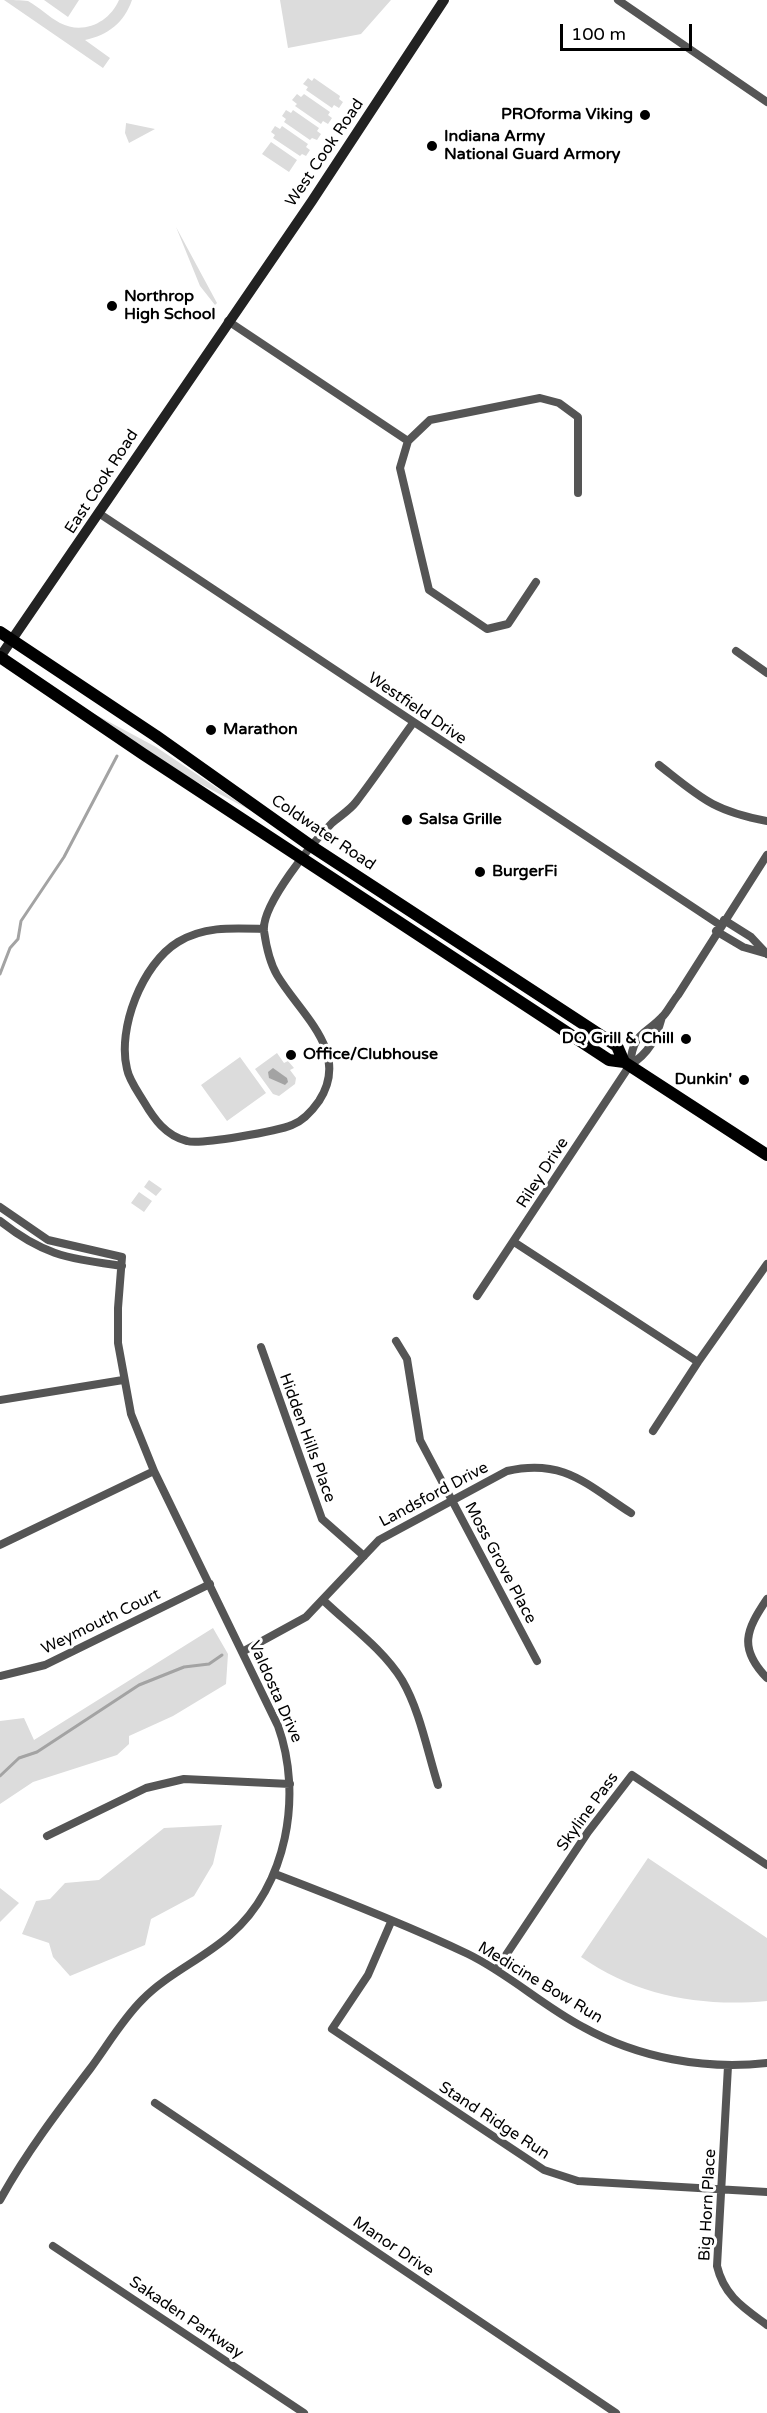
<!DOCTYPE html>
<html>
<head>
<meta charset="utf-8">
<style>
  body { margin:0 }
  #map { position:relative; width:767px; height:2413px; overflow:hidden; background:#fff; font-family:"Varela Round",sans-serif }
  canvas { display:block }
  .scale { position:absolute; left:560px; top:24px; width:132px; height:27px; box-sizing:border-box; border:3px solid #000; border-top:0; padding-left:8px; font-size:18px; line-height:21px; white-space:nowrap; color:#000; -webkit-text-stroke:4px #fff; paint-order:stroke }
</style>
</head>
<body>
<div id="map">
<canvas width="767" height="2413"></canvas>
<div class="scale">100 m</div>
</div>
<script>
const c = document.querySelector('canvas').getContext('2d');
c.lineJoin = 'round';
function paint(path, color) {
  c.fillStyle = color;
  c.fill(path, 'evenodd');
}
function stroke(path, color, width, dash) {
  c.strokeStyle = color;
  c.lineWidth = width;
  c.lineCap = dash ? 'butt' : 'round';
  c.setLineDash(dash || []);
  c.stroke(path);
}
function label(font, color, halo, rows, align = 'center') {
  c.font = font + ' "Varela Round",sans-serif';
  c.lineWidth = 6;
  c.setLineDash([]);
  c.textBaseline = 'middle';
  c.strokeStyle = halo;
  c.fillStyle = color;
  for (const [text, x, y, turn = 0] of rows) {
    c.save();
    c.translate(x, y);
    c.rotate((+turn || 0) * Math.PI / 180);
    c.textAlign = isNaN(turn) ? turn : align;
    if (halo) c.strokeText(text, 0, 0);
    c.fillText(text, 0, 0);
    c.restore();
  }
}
const green = new Path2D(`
  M4 0C11 0 22 0 28 1 39 7 49 17 60 23 83 35 109 23 119 0H132C124 23 108 35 85 40L110 58 103 68Z
  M44 0H79L68 17Z
  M280 0H391L361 34 288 48Z
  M308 78 312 81 314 78 340 96 339 99 343 102 339 108 334 105 332 108 306 90 308 87 303 84Z
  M297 94 301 97 304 94 330 112 328 115 332 118 328 124 323 121 321 124 295 106 297 104 292 100Z
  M286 110 291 113 293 110 319 128 317 131 321 134 317 140 312 138 310 140 284 122 286 119 282 116Z
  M126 124V123L155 129 129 143 125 133Z
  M275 126 280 129 282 126 308 144 306 147 310 150 306 156 302 154 300 156 273 138 275 135 271 132Z
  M271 142 297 160 289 172 262 154Z
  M176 227 217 303 215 305 200 286Z
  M87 710 156 747 250 810 191 779Z
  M277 1053 284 1063 288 1061 294 1068 290 1070 296 1078 295 1084 279 1096 273 1094 255 1069Z
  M240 1057 266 1093 227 1121 201 1085Z
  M149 1180 162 1189 156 1196 144 1187Z
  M139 1192 152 1201 144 1212 131 1203Z
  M213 1628 228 1654 226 1684 173 1716 129 1736V1744L117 1755 33 1782 0 1804V1721L24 1718 34 1740Z
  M222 1825 213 1864 194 1896 151 1919 145 1945 70 1976 53 1957 49 1943 22 1934 36 1901 50 1899 65 1883 99 1880 164 1828Z
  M648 1858 767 1938V2001C700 2007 637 1996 581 1957Z
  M0 1888 19 1903 0 1922Z`);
const water = new Path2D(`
  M273 1068 287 1078 288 1082 285 1085 269 1078 268 1072Z`);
const stream = new Path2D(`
  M0 974 10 948 18 939 21 921 64 857 117 756
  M0 1776 19 1758 37 1752 139 1685 184 1667 209 1664 222 1655`);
const minor = new Path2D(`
  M618 0 767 102
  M228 321 408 441
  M100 514 720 925
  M536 582 508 624 487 629 429 590 400 468 408 441 430 420 540 398 559 403 578 417V493
  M736 651 767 673
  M659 765C701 798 713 811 767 821
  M724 920 751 937 767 954
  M263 929C233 928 204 926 178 942 142 964 117 1029 127 1069 129 1080 138 1092 144 1102 154 1119 166 1136 187 1141 200 1145 278 1131 292 1125 303 1121 312 1111 319 1101 351 1052 301 1015 277 975 270 963 266 945 264 931 261 905 313 842 332 823 340 816 350 810 356 802 376 776 394 749 413 723
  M716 931 743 947 764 953
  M630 1065C633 1031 645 1036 664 1015 669 1009 673 1001 678 995L767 855
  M0 1207 48 1240 122 1257 118 1308V1343L131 1414 154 1471 278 1726C303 1795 287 1886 230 1935 203 1959 167 1974 142 2000 122 2020 107 2046 90 2069 58 2111 26 2153 0 2200
  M0 1221C44 1256 68 1258 122 1266
  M514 1242 698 1362
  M477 1296 630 1065C649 1053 656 1039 662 1017
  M396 1341 407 1359 420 1440 537 1661
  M261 1347 322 1519 364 1556
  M0 1400 123 1380
  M653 1431 698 1362 767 1264
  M0 1545 154 1471
  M767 1599C746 1630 738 1648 767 1678
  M323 1600C349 1625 383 1649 402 1680 420 1711 427 1750 438 1785
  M242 1652 306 1617 379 1540 507 1471C563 1458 586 1484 631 1513
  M0 1676 45 1665 210 1584
  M47 1836 146 1788 184 1779 290 1784
  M275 1874C338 1898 407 1925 468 1954 509 1974 543 2006 583 2027 638 2058 705 2070 767 2063
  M391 1922 368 1975 332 2029 544 2170 578 2181 767 2192
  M496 1970 588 1832 632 1775 767 1865
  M728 2066 717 2266C724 2296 744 2308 767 2325
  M155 2103 616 2413
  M53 2246 304 2413`);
const secondary = new Path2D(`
  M0 657 312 201 444 0`);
const primary = new Path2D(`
  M0 632 156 736 311 846 617 1046 624 1062
  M0 657 143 754 609 1060 624 1062 767 1155`);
const markers = [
  [645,115,6,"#000"],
  [432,146,6,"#000"],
  [112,306,6,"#000"],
  [211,730,6,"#000"],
  [407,820,6,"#000"],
  [480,872,6,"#000"],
  [686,1039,6,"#000"],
  [291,1055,6,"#000"],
  [744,1080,6,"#000"]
];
const poiNames = [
  ["PROforma Viking",633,115,"right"],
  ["Indiana Army",444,137],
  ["National Guard Armory",444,155],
  ["Northrop",124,297],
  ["High School",124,315],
  ["Marathon",223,730],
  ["Salsa Grille",419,820],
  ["BurgerFi",492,872],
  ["DQ Grill & Chill",674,1039,"right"],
  ["Office/Clubhouse",303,1055],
  ["Dunkin'",732,1080,"right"]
];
const streetNames = [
  ["West Cook Road",325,153,-56],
  ["East Cook Road",102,482,-57],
  ["Westfield Drive",417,709,34],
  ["Coldwater Road",323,833,34],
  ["Riley Drive",543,1173,-57],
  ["Hidden Hills Place",307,1438,70],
  ["Landsford Drive",434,1495,-28],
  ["Moss Grove Place",500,1563,62],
  ["Weymouth Court",101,1622,-26],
  ["Valdosta Drive",275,1692,66],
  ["Skyline Pass",588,1812,-54],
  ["Medicine Bow Run",540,1983,31],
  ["Stand Ridge Run",494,2121,33],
  ["Big Horn Place",708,2205,-87],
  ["Manor Drive",393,2247,34],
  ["Sakaden Parkway",186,2318,34]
];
paint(green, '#dcdcdc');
paint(water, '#a3a3a3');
stroke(stream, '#a3a3a3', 3);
stroke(minor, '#555', 8);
stroke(secondary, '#222', 10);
stroke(primary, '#000', 12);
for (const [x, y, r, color] of markers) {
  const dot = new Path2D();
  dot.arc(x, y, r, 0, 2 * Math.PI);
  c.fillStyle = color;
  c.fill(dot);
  stroke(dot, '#fff', 2);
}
label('bold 16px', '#000', '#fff', poiNames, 'left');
label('16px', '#000', '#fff', streetNames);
</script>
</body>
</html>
